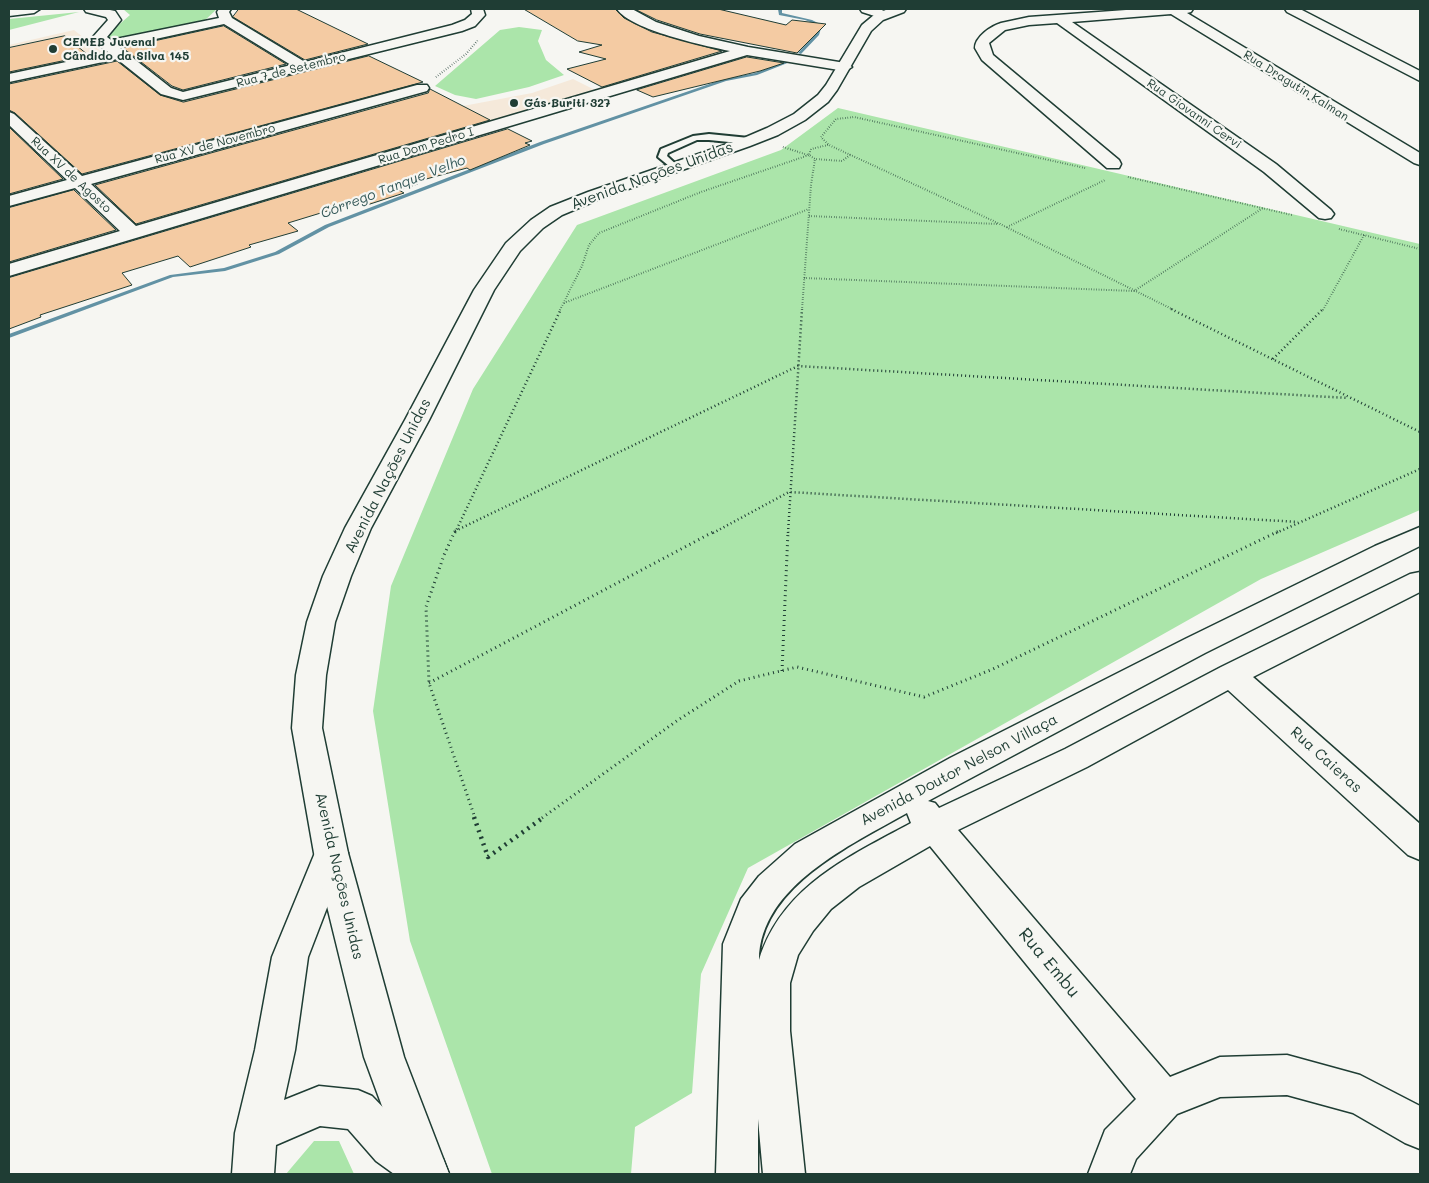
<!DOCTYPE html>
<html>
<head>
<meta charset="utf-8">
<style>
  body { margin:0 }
  #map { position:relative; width:1429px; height:1183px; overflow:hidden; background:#f6f6f2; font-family:Mali,sans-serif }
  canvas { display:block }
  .frame { position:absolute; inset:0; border:10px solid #1f3d34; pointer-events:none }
</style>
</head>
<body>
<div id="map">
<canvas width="1429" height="1183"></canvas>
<div class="frame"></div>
</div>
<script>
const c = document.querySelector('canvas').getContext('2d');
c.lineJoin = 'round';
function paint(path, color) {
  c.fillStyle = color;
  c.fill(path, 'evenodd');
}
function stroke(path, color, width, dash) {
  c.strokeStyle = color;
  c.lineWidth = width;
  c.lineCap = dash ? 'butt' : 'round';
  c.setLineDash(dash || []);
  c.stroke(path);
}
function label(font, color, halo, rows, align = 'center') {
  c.font = font + ' Mali,sans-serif';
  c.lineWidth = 4.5;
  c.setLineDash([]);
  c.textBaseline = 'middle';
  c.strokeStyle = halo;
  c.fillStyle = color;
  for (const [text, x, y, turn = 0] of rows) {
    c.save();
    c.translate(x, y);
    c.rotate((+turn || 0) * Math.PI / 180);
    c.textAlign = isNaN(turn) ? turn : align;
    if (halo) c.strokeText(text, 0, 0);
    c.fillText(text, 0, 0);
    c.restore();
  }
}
const built = new Path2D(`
  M74 30 103 53 9 75V45Z
  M573 79 595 90 491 121 463 106 532 93Z`);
const green = new Path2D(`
  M123 9H217L202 23 110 41 105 37 130 15Z
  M79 12 9 30V19Z
  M519 27 542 30 538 41 546 60 564 75 529 87 476 99 455 95 435 86 500 30Z
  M838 108 1420 244V510L1261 579 748 868 701 974 692 1093 635 1127 631 1174H492L410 941 373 711 391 586 473 389 577 225 781 150Z
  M314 1141H339L354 1174H286Z`);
const stream = new Path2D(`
  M778 9H782V13L812 20 822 25 819 35 801 54 798 53 816 34 818 25 805 20 779 15Z
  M787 61 790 62 757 75 726 81 544 144 329 227 279 254 225 271 173 277 9 338V334L170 275 224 268 275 252 325 225 540 142 724 79 755 73Z`);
const building = new Path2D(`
  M239 9H296L368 44 305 60 233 17Z
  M524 9H615L624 18 652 32 722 51 602 87 567 69 606 59 579 52 602 45 578 41Z
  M635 9H718L786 25 792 20 826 24 797 53 700 34 657 20Z
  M224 26 286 64 183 90 172 86 123 48Z
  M65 36 88 55 105 52 9 72V48Z
  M369 56 423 82 82 174 15 113 9 110V84L117 61 160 95 183 102Z
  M747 57 784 63 760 71 653 97 637 90Z
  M430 89 490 120 136 224 95 185 428 93Z
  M9 127 63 179 9 194Z
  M508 129 532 141 525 143 530 145 470 170 467 168 415 182 418 184 399 190 404 193 367 205 360 201 288 223 298 231 249 245 251 247 190 267 178 256 122 273 132 285 40 315 41 317 9 329V278Z
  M74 190 116 230 9 262V208Z`);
const pathFar3 = new Path2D(`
  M436 77 466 54 478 40
  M828 145 811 149 809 155 815 159 842 161 850 155
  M783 147 808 155
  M1085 168 854 117 836 119 821 137 829 145 1000 224 1174 310
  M1128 177 1292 215
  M809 216 998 224
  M1007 227 1105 180
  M1339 229 1420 249
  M804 278 1134 291 1263 208
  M564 303 809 209
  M560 310 582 266 589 245 599 233 701 192 809 155
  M802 310 811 185 815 159
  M1323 310 1364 235`);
const pathFar2 = new Path2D(`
  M1171 309 1420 432
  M1273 359 1323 309
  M455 531 798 366 1348 398
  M455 533 561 309
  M713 533 789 492 1298 522
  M788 533 802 309
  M1276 533 1420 469`);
const pathFar1 = new Path2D(`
  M455 531 444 555 426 607 429 683 475 818
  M782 671 788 531
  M429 683 715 531
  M542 818 678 720 739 681 797 667 924 697 993 669 1279 531`);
const path = new Path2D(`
  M474 817 488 857 544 817`);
const lane = new Path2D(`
  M709 134 749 138 753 141 749 144 709 140H697L668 153 667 156 679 167 674 170 658 157 661 149 693 136Z`);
const street = new Path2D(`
  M9 9H40L34 13 9 16Z
  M84 9H105L115 11 121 20 107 37 111 40 219 18 217 12 219 9H231L229 12 232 18 305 62 452 25 465 20 472 14 471 9H483L485 15 475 26 462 31 183 100 161 94 117 59 9 82V74L109 53 92 38 108 20 106 17 86 12ZM224 24 291 65 183 92 171 88 119 47Z
  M617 9H632L656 22 699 36 748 47 845 63 852 67 845 71 747 55 9 276V264L120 231 75 188 9 206V196L67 180 9 125V112L14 114 82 176 417 85H427L429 88 427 91 91 184 136 226 730 51C705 46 631 30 617 9Z
  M860 9C871 9 882 7 890 15L884 19 862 12Z
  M1140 9H1193L1191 12 1187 13 1420 153V165L1414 163 1171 14 1072 22 1276 164 1331 210 1334 214 1331 218 1325 219 1319 218 1264 172 1057 23 1029 25 1005 30 989 43 993 55 1119 160 1121 164 1119 168H1107L982 60 975 48C975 37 991 26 1001 23L1029 17Z
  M1285 9H1300L1420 71V81L1287 12Z
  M1420 527V546L1205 653 928 801 935 803 939 808 1065 749 1221 667 1410 574 1420 572V592L1253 677 1420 824V860L1408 855 1228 690 1087 767 958 830 1170 1077 1220 1057 1287 1055 1360 1075 1420 1106V1149L1405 1143 1353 1113 1287 1095 1220 1097 1177 1114 1136 1159 1130 1174H1088L1105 1130 1136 1099 930 846 859 887 831 909 813 931 798 955 790 983V1031L805 1174H763L758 1119V1174H716L723 944 741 899 759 876 795 844 950 758 1185 639 1375 546ZM907 813 911 823C849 857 782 886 759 960 760 886 851 845 907 813Z
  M331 838 343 843 348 853 308 957 295 1050 284 1100 319 1086 358 1090 372 1096 406 1131 443 1159 449 1174H394L376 1161 348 1129 320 1126 276 1145 274 1174H232L235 1133 255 1050 272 957 319 843Z`);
const secondary = new Path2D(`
  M888 9H906L904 12 883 20 871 31 837 90 828 102 805 120 778 135 750 146 600 199 562 215 543 228 520 251 494 290 429 420 371 528 351 576 335 622 326 675 322 728 348 853 404 1057 449 1174H407L364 1057 314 853 292 728 296 675 307 622 323 576 345 528 405 420 474 290 506 243 531 220 550 207 588 192 739 140 767 128 794 114 818 95 826 85 862 25 874 15Z`);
const markers = [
  [53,49,5,"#1f3d34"],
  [514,103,5,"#1f3d34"]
];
const farPoinames = [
  ["CEMEB Juvenal",63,42],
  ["Cândido da Silva 145",63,56],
  ["Gás Buriti 327",524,103]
];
const farStreetnames = [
  ["Rua 7 de Setembro",291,70,-14],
  ["Rua Dragutin Kalman",1296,86,32],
  ["Rua Giovanni Cervi",1194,114,35],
  ["Rua XV de Novembro",215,144,-15],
  ["Rua Dom Pedro I",426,146,-17],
  ["Rua XV de Agosto",71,175,43]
];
const farWaternames = [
  ["Córrego Tanque Velho",393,187,-21]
];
const streetNames = [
  ["Avenida Nações Unidas",652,176,-20],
  ["Avenida Nações Unidas",388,476,-63],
  ["Rua Caieras",1326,760,42],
  ["Avenida Doutor Nelson Villaça",959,770,-28],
  ["Avenida Nações Unidas",339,876,77]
];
const nearStreetnames = [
  ["Rua Embu",1049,963,50]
];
paint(built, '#f5e9da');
paint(green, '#abe5aa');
paint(stream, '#6292a4');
paint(building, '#f4cba3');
stroke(building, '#1f3d34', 1);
stroke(lane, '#1f3d34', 4);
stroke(street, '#1f3d34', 3);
stroke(secondary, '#1f3d34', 3);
stroke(pathFar3, '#1f3d34', 2, [0.5, 2]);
stroke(pathFar2, '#1f3d34', 2.5, [1, 3]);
stroke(pathFar1, '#1f3d34', 3, [1, 4]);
stroke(path, '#1f3d34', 4.5, [2, 5]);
paint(lane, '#f6f6f2');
paint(street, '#f6f6f2');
paint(secondary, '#f6f6f2');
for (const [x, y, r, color] of markers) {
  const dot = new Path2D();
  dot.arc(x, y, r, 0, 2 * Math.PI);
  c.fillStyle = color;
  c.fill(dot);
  stroke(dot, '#f6f6f2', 2);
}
label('bold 12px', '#1f3d34', '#f6f6f2', farPoinames, 'left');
label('12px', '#1f3d34', '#f6f6f2', farStreetnames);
label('italic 14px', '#355959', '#f6f6f2', farWaternames);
label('15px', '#1f3d34', '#f6f6f2', streetNames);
label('18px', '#1f3d34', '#f6f6f2', nearStreetnames);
</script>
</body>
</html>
